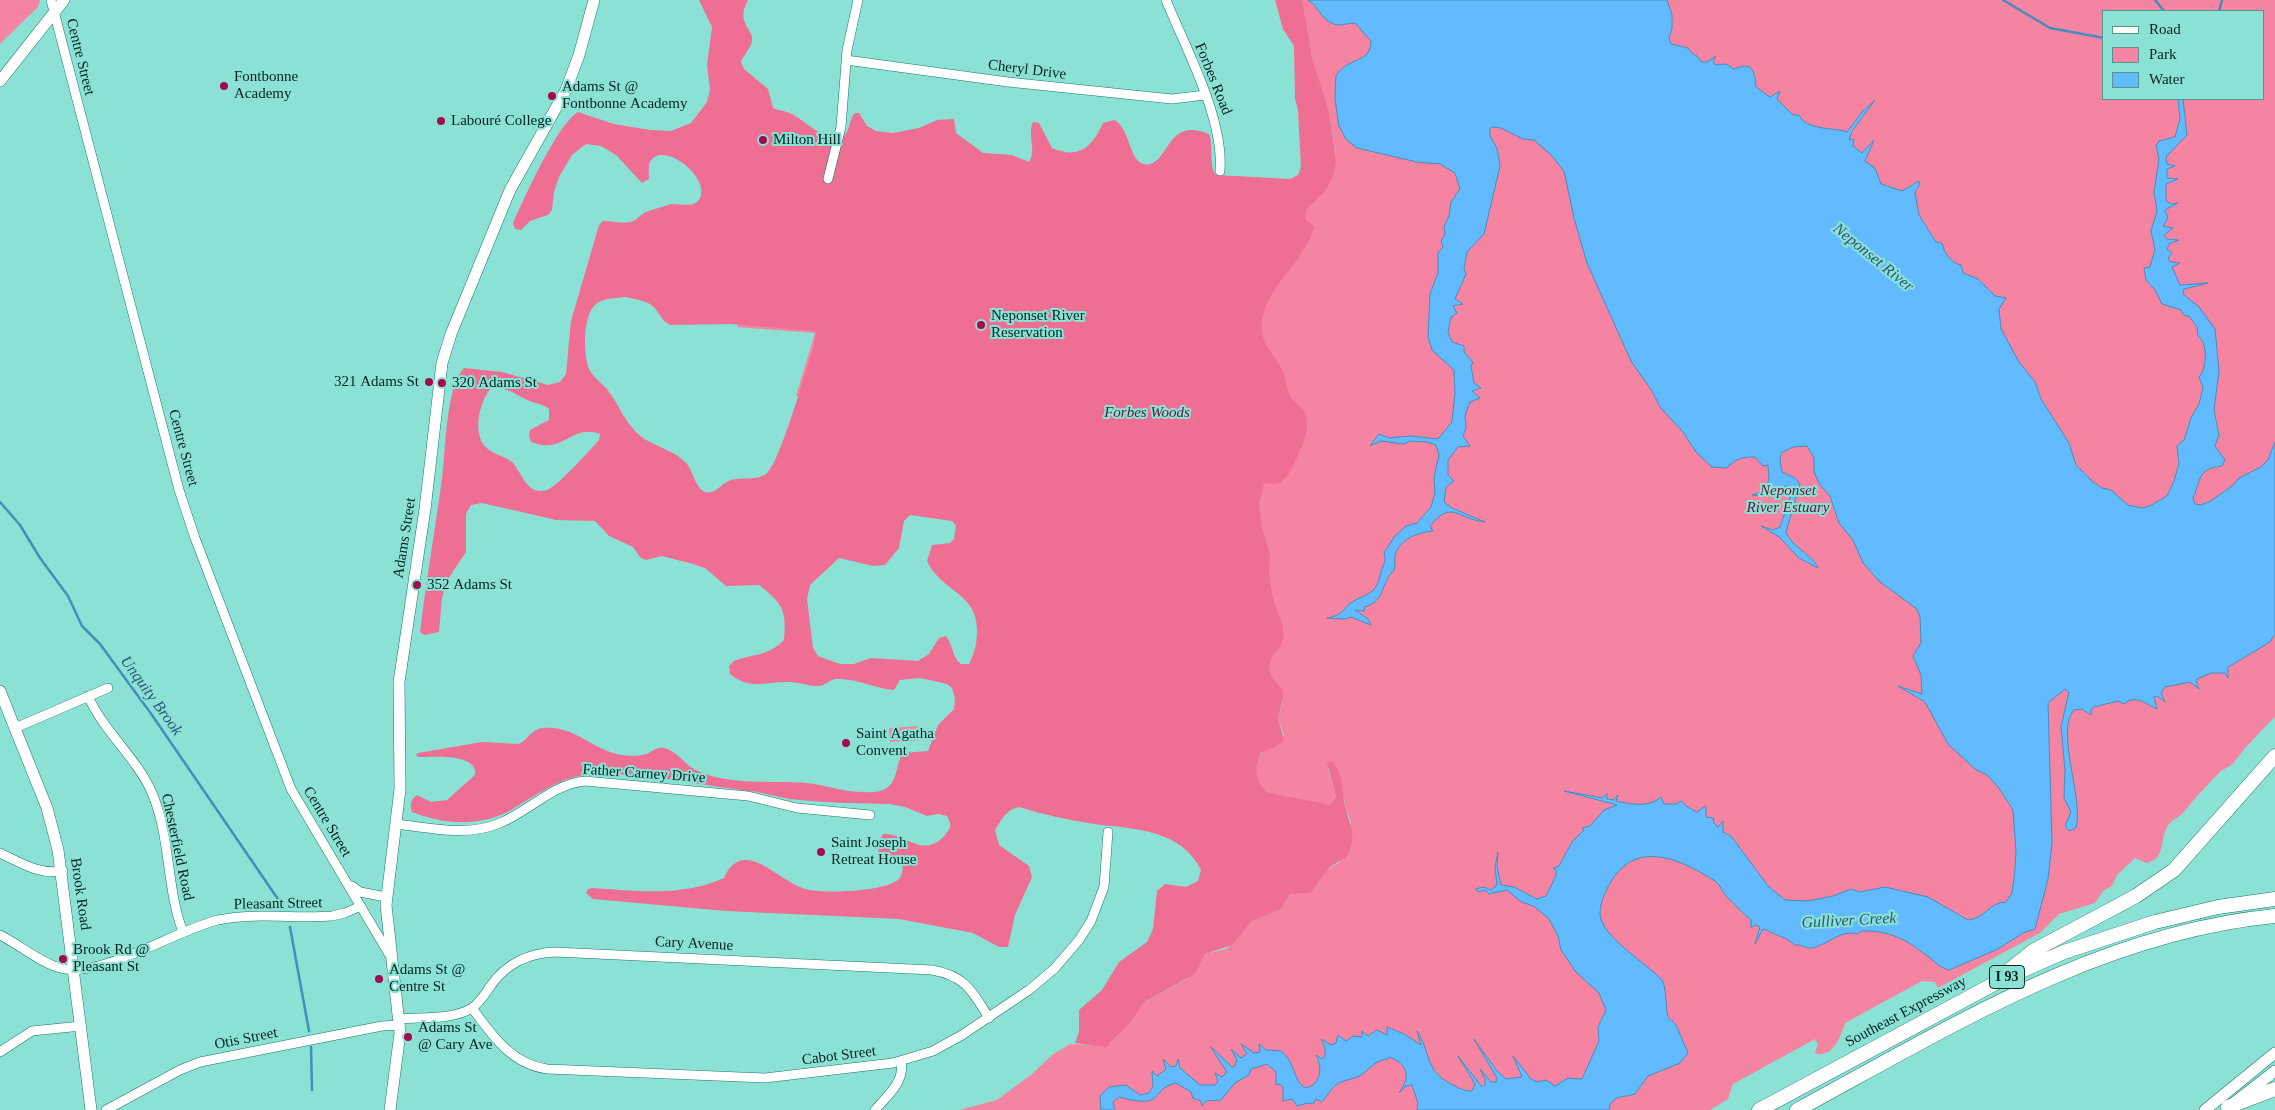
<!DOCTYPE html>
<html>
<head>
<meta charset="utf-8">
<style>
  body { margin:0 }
  #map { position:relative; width:2275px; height:1110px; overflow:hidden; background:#8ce1d5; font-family:Georgia,serif }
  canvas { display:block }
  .legend { position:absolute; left:2102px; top:10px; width:162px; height:90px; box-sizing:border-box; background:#8ce1d5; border:1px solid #54958d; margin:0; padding:6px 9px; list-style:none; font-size:15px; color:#002420 }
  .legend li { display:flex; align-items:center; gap:10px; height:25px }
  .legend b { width:25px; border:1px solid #54958d }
</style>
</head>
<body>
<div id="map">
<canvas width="2275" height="1110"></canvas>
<ul class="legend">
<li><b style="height:6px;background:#fff"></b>Road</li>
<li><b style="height:14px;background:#f484a2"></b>Park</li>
<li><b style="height:14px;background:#63bbff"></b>Water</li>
</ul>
</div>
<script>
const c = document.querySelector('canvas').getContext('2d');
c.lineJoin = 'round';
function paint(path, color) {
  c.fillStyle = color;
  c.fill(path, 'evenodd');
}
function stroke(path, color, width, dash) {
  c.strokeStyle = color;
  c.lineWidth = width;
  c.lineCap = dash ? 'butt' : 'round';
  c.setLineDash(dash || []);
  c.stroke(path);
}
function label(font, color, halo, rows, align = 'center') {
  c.font = font + ' Georgia,serif';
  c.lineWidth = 4;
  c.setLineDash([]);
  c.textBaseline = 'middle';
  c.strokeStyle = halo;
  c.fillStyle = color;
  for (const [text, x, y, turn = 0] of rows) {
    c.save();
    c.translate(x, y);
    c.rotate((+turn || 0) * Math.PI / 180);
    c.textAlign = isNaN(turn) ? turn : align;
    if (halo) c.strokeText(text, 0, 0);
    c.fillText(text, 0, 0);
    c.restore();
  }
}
const green = new Path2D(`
  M0 0H40L38 7 0 44Z
  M1299 0H2275V717C2260 732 2246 746 2234 762 2230 767 2225 768 2221 771 2207 785 2194 799 2182 814 2178 818 2173 819 2170 823 2158 836 2168 859 2146 863L2135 858 2117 875 2112 886 2104 890 2095 903 2059 914 2040 933 1938 988 1935 982 1922 981 1845 1023C1841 1036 1834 1056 1817 1054L1815 1052 1818 1044 1815 1039 1733 1084 1728 1099 1710 1110H959L997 1100 1032 1074 1052 1055 1070 1044 1090 1045 1114 1040 1144 1002 1187 979 1200 964 1205 954 1226 949 1251 922 1281 909 1290 894C1297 891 1304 895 1310 891 1321 885 1322 869 1339 863L1351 822 1346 808 1338 771 1332 761 1328 769 1336 797 1330 805C1326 805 1272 795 1268 793 1254 786 1251 763 1263 752 1266 749 1272 748 1277 746L1284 735 1278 719 1282 703 1279 686 1272 677 1269 667 1009 421 796 396 815 333 737 327 748 259 1326 190 1336 160 1335 151 1329 112 1319 88ZM2104 11H2264V99H2104Z
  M919 726 921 740 890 742 889 728Z`);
const forest = new Path2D(`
  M699 0H748C735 24 754 28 752 41 751 49 743 55 741 62L744 69 768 89 773 108C780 111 786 111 792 114 804 120 826 143 842 137 850 134 849 118 855 113H859L867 126 876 131 893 133 919 128 937 120 954 119 956 133 983 153 1012 155 1029 162C1037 151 1027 134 1033 122L1039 123 1052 148C1079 160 1093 146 1103 123L1114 120C1132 128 1128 169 1150 164 1169 160 1168 117 1209 134 1214 146 1208 166 1216 175L1290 179 1298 175 1301 167 1298 111 1295 98 1294 46 1283 29 1275 0H1302L1312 58 1329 112 1336 160 1334 174 1326 190 1306 210 1305 219 1314 226C1304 264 1268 283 1262 321 1259 342 1273 353 1282 369 1286 378 1286 389 1291 398 1295 403 1301 406 1304 412 1311 426 1304 442 1298 455 1293 465 1287 483 1275 484 1271 484 1268 483 1264 484L1259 504 1262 528 1270 554 1269 573 1273 600 1282 623 1284 636 1280 648 1272 656 1269 667 1272 677 1282 689 1283 696 1278 719 1284 740 1277 746 1261 753C1253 768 1255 783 1269 793L1330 805 1336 797 1327 763 1332 761C1343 773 1342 790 1345 805 1349 824 1359 838 1346 857L1330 867 1312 891 1309 893 1290 894 1281 909 1251 922 1232 945 1205 954 1195 974 1144 1002 1130 1023 1106 1047 1075 1043 1079 1032V1010L1102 990 1119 962 1147 942 1153 929 1157 891 1165 884 1186 887 1198 881 1201 870C1181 829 1134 829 1094 824 1069 820 1044 815 1019 807 1007 809 1001 820 995 830L999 845 1029 866 1032 877 1015 915 1008 947H999L973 933 899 919 726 911 593 899 586 893 588 889 593 888C637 891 683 897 724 878 743 835 779 882 805 889 822 894 886 892 899 879 902 876 902 872 903 868L897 862 891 861 883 864 878 861 879 842 883 834C905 832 926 863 948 831 952 826 950 822 947 816L938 814 927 816 905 807 889 804C856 803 822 803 790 799 776 797 763 792 749 791 701 785 633 771 586 775 557 778 536 796 511 810 481 827 444 825 412 812 410 805 410 800 417 795L431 802 447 800 475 775C479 753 432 757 418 757L416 755 418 753 482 742 519 744C529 739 531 729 543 728 571 725 588 745 613 753 622 756 637 757 647 754 653 751 657 747 664 748 678 751 685 766 698 771 731 786 772 780 807 783 825 785 844 792 863 792 871 793 882 792 888 787 898 779 896 763 903 753L928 751 938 725 954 709 955 698 952 688 947 684 920 678 900 680 894 690C878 689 855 678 837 679 830 679 826 685 820 686 810 687 800 682 789 682 766 681 751 691 730 674L729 666 734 661C752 654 769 656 784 640 787 610 782 603 759 585L726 586 705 568 693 564 662 556 646 560 641 558 633 547 609 536 595 521 556 520 482 503 471 505 466 514V552L446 582 442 598 439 632 424 635 420 632C426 581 435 530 442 479 446 450 445 390 464 368L502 372 548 385 560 382 566 374 571 321 599 225 603 221C612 221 621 224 630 222 636 221 640 215 646 212 654 209 664 206 672 204 682 203 694 209 700 198 710 178 666 142 651 160 648 164 649 173 649 179L642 183 616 155 601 146 586 144 572 155 559 177 554 192 552 210 548 215 530 221 521 230 515 229 513 223C525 197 556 126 578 112L614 124 650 130 671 131 691 123 707 102 710 90 707 65 712 27ZM625 297C637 300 650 300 657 311 662 318 663 321 670 325L731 324 816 331 814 346C806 369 781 460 767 473 757 482 743 476 731 480 721 483 716 495 705 492 696 489 693 471 687 464 673 448 651 447 636 432 624 420 619 405 609 392 603 383 594 379 589 369 583 354 582 310 599 302 606 298 617 298 625 297ZM492 387C507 388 514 393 527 400 535 404 542 403 549 409V420L530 430 529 435 531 442C565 455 571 423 600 434L599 440C591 449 557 487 547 490 527 496 523 474 512 462 505 456 495 455 488 449 471 437 479 400 492 387ZM910 515 952 521 956 526 954 539 950 543 932 545 927 561C941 592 977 592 977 630 977 643 975 652 969 664H961C952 657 953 645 946 636L939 638 929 654 918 661 871 658 854 664H840L818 656 813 648 807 599 810 585 839 558 873 566 885 565 899 548 904 521Z`);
const water = new Path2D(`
  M1308 0H1667L1672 15V29L1669 37 1671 44 1688 48 1691 53 1697 56 1702 62H1707L1716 56 1713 61 1715 65 1726 64 1734 69C1754 61 1754 71 1756 87L1770 97 1780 91 1777 99 1793 115H1799C1806 131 1835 127 1847 132L1863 111 1875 100 1852 131 1849 140 1854 139 1853 146 1862 153 1874 140 1865 161 1875 168 1881 184 1902 191 1919 181 1920 184 1915 192 1919 215 1936 242 1942 243C1944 253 1951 263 1961 265L1963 273 1978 279 1995 296 2006 298 1999 309 2001 329 2019 362 2035 382 2041 399 2069 443 2076 465 2093 482 2102 488 2111 490 2128 505 2142 508 2150 506 2167 496 2174 481 2179 464 2177 446 2184 440 2191 418 2199 404 2203 388 2199 377C2207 369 2208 343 2198 336L2197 327 2190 317 2184 315 2181 310 2162 304 2155 290 2146 280 2144 268 2150 267 2155 250 2151 231 2157 211 2154 192 2159 159 2156 146 2159 141 2175 137 2180 119 2178 99H2183L2187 135 2166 157 2167 164 2175 166 2167 169V178L2178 179 2166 184V201L2171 204 2178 203 2165 210 2168 218 2163 226 2173 228 2164 235 2167 239 2179 240 2170 243 2167 249 2172 253 2168 258 2170 262 2180 263 2172 267 2180 285 2208 283 2184 289 2183 294 2199 307 2215 329 2219 371 2214 410 2219 435 2215 446 2225 460 2222 466C2197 469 2202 478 2193 498L2195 504 2201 505 2211 501 2232 486 2239 478 2261 467 2268 460 2275 442V634L2270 642 2228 667V678L2225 673H2211L2197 679 2196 681 2199 689 2190 682 2165 687 2161 693 2165 702 2157 696 2154 697 2157 709C2146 704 2135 694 2124 704L2118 701 2094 707 2091 709V715L2082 709 2074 710C2055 731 2084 799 2076 828L2069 831 2065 826 2071 812 2064 798 2065 770 2061 727 2069 692 2065 689 2048 703 2052 843 2048 879 2035 929 2023 933 1998 949 1949 970C1938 967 1935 961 1926 955 1906 939 1888 930 1862 931L1857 934C1840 929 1827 946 1811 948 1804 948 1801 944 1795 945L1787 939 1763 929 1755 944 1760 927 1755 925 1751 928V920C1742 913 1735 904 1726 896 1722 891 1720 885 1715 881 1685 862 1641 839 1614 877 1607 887 1597 907 1601 919 1608 941 1646 963 1662 980 1666 985 1666 1006 1667 1013 1668 1019 1673 1021 1676 1025 1680 1034 1684 1044 1688 1053L1680 1063 1648 1076 1635 1094C1624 1098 1611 1094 1609 1110H1417L1418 1103 1412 1085 1406 1086 1399 1093C1411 1077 1408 1064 1389 1057L1388 1059C1375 1060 1370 1069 1361 1075 1355 1079 1348 1079 1341 1082 1332 1086 1328 1095 1322 1102L1316 1099 1313 1104 1308 1103 1297 1106 1292 1099 1283 1101V1087L1279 1084 1276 1085V1072L1267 1064 1251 1069 1249 1075 1235 1083 1221 1100 1206 1101 1202 1106 1201 1101 1193 1098 1191 1092 1176 1083C1149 1089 1167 1110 1119 1097L1113 1102 1115 1110H1101L1100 1096 1109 1087 1126 1085 1140 1095 1149 1093 1153 1086 1152 1071 1157 1076 1166 1069 1163 1059 1171 1067 1176 1066 1178 1059 1180 1068 1200 1085H1215L1218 1081 1215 1073 1222 1077 1227 1072 1210 1046 1232 1067 1235 1066 1237 1060 1231 1049 1241 1058 1247 1054 1241 1044 1254 1053 1260 1052 1259 1044 1266 1050 1281 1051C1295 1061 1293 1081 1305 1088 1321 1085 1323 1068 1316 1055L1322 1059 1325 1056V1047L1321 1039 1331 1045 1336 1043 1338 1035 1346 1041 1353 1036 1362 1037V1031L1368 1036 1377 1030 1387 1035V1027L1404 1034 1421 1045 1417 1031C1431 1052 1424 1070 1451 1084 1459 1088 1463 1091 1472 1091L1475 1084 1458 1056 1482 1087 1485 1085V1079L1480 1069 1491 1082H1496L1497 1078 1474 1039 1497 1071 1506 1079 1522 1077 1513 1056 1531 1079 1537 1082 1546 1080 1555 1086 1568 1078 1582 1079 1599 1041 1598 1027 1606 1010 1599 993 1576 972 1561 950 1558 936 1549 919 1535 907 1520 901 1507 890 1489 894 1485 890 1479 892 1475 889 1484 887 1491 890 1497 885 1495 867 1498 852 1497 867 1501 885 1514 887 1537 899 1546 896 1556 876V870L1553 868 1559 866 1572 842 1584 830 1582 828 1590 826 1604 810 1617 805 1564 791 1603 798 1607 793V799L1613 800 1618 795 1616 801C1630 804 1649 808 1661 797L1664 804H1676L1682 801 1686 806 1697 812 1706 806V817L1713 818 1714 823 1718 827 1723 821V832L1731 836 1768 886 1785 900 1808 901 1833 896 1851 889 1860 892 1885 887 1928 897 1968 920C1984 919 1990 902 2006 902L2012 893 2015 870 2016 851 2013 810 1999 788 1987 775 1975 769 1948 744 1925 702 1898 686 1922 694 1921 675 1913 656 1921 643 1920 617 1917 609 1880 582 1863 563 1853 540 1839 523 1830 496 1820 485 1814 472V458L1807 446 1793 447 1781 453 1780 461 1782 472 1795 478 1800 484 1786 532C1791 546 1816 558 1818 568L1799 558 1779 537 1761 526 1773 530 1780 527 1790 498 1789 486H1786L1768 496 1752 495 1765 491 1769 479 1768 465 1763 466 1755 457C1738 457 1738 459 1726 468L1712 467 1696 452 1683 432 1660 407 1652 391 1631 361 1587 263 1574 218 1564 171 1552 156 1534 140 1523 139 1501 128 1492 127 1490 129V136L1497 148 1500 166 1484 234 1467 252 1464 269 1466 274 1455 299 1463 304 1453 306 1457 313 1451 317 1448 332 1452 342 1464 346V352L1473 362 1471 366 1474 383 1481 388 1472 391 1480 398 1470 402 1465 415 1466 428 1463 436 1470 446 1458 447 1448 460V475L1454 481 1446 487 1444 502 1452 508 1485 522C1457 519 1452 499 1430 526L1433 531C1417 533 1401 538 1395 555 1394 559 1396 565 1394 570 1393 572 1390 574 1389 576 1381 589 1382 603 1364 607L1365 611 1355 610 1368 619 1371 625 1351 617 1345 619 1327 618C1345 615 1342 608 1354 601 1371 591 1376 595 1381 572 1383 564 1387 562 1384 553L1395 536 1406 526 1417 523 1431 507 1435 493 1434 477 1439 455 1436 445 1427 442 1410 441 1404 444 1381 441 1370 446 1379 434 1389 438 1410 436 1438 439 1452 422 1455 393 1454 370 1432 350 1428 337 1430 294 1438 273V253L1443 247 1441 241 1445 235 1444 227 1449 216 1451 202 1460 189 1455 173 1440 164 1417 162 1357 148 1346 139 1339 126 1335 99 1336 75C1339 72 1343 67 1347 65 1359 58 1371 58 1371 41L1355 23C1349 23 1344 25 1339 25 1322 24 1320 7 1308 0Z`);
const stream = new Path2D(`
  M2003 0 2050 28 2104 38
  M2155 0 2164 11
  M2219 11 2222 0
  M0 502 20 525 40 558 68 596 82 626 100 644 152 715 282 905
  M290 927 309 1031
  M311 1047 312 1090`);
const minor = new Path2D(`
  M51 0 179 490 195 538 291 789 389 954
  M1166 0C1186 49 1224 118 1220 171
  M846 60 1008 82 1172 99 1205 95
  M828 179 841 127 847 50 858 0
  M88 696C104 732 137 758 152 793 171 837 166 888 183 932
  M15 728 108 688
  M397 824C430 828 467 837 500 823 529 811 553 784 585 781L748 796 797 808 870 815
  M0 853C21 863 39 875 63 871
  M352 886 360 892 386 897
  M0 935C20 945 39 962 60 968 100 979 176 930 218 920 256 912 295 919 332 916L345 913 361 906
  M472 1008C492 1035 511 1064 547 1069L765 1078 893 1063 933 1051 962 1035 1029 990 1054 969 1079 940 1091 921 1104 887 1108 832
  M400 1019C421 1017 453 1020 472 1008 481 1002 486 992 492 984 507 963 530 953 555 952L932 970C966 976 972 991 989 1018
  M0 1052 32 1031 81 1026
  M106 1110 180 1070 200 1062 382 1026 400 1025
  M875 1110C887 1096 905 1082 901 1062`);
const major = new Path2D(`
  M0 81 64 0
  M0 691 47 808 58 850 91 1110
  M2235 1102 2275 1071
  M390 1110 400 1033 386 905 400 789 399 682 425 509 442 363 451 334 510 190 566 90 579 55 594 0
  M2205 1110 2275 1053`);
const highway = new Path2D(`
  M2008 971 2033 951 2136 896 2174 870 2275 756
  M2228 1107 2275 1089
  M1759 1110 2005 978 2064 952 2155 922 2218 907 2275 899
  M1797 1110C1949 1028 2099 933 2275 916`);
const markers = [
  [224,86,5,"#a20c4d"],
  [552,96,5,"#a20c4d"],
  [441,121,5,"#a20c4d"],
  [763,140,5,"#a20c4d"],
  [981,325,5,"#a20c4d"],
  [429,382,5,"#a20c4d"],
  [442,383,5,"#a20c4d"],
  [417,585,5,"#a20c4d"],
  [846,743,5,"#a20c4d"],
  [821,852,5,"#a20c4d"],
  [63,959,5,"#a20c4d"],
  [379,979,5,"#a20c4d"],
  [408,1037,5,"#a20c4d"]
];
const shields = [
  [2007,977,35]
];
const shieldNames = [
  ["I 93",2007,977]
];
const streetNames = [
  ["Centre Street",80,57,76],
  ["Cheryl Drive",1027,70,7],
  ["Forbes Road",1213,79,68],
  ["Centre Street",183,448,75],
  ["Adams Street",405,538,-81],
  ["Father Carney Drive",644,774,4],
  ["Centre Street",327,822,59],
  ["Chesterfield Road",177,847,78],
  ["Brook Road",80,894,82],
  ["Pleasant Street",278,904,-1],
  ["Cary Avenue",694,944,3],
  ["Southeast Expressway",1906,1012,-28],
  ["Otis Street",246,1039,-11],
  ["Cabot Street",839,1056,-7]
];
const poiNames = [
  ["Fontbonne",234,77],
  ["Academy",234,94],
  ["Adams St @",562,87],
  ["Fontbonne Academy",562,104],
  ["Labouré College",451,121],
  ["Milton Hill",773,140],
  ["Neponset River",991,316],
  ["Reservation",991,333],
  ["321 Adams St",419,382,"right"],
  ["320 Adams St",452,383],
  ["352 Adams St",427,585],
  ["Saint Agatha",856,734],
  ["Convent",856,751],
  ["Saint Joseph",831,843],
  ["Retreat House",831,860],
  ["Brook Rd @",73,950],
  ["Pleasant St",73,967],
  ["Adams St @",389,970],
  ["Centre St",389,987],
  ["Adams St",418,1028],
  ["@ Cary Ave",418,1045]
];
const parkNames = [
  ["Forbes Woods",1147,413],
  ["Neponset",1788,491],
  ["River Estuary",1788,508]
];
const waterNames = [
  ["Neponset River",1873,258,39],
  ["Unquity Brook",151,696,54],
  ["Gulliver Creek",1849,921,-3]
];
paint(green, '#f484a2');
paint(forest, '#ef6e94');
paint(water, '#63bbff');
stroke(water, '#458ebc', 1);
stroke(stream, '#458ebc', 2.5);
stroke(minor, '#17766c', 10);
stroke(major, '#17766c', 12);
stroke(highway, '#17766c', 15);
stroke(minor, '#fff', 9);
stroke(major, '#fff', 11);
stroke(highway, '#fff', 14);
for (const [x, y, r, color] of markers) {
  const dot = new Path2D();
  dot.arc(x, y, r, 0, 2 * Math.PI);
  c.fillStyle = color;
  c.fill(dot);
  stroke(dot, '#8ce1d5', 2);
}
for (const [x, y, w] of shields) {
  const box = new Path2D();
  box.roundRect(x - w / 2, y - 11.5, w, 23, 4);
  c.fillStyle = '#8ce1d5';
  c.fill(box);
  stroke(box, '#002420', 1);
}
label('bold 14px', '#002420', null, shieldNames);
label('15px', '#002420', '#8ce1d5', streetNames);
label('15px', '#002420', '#8ce1d5', poiNames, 'left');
label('italic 15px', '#651432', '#8ce1d5', parkNames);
label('italic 16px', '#29577a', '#8ce1d5', waterNames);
</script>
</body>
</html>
